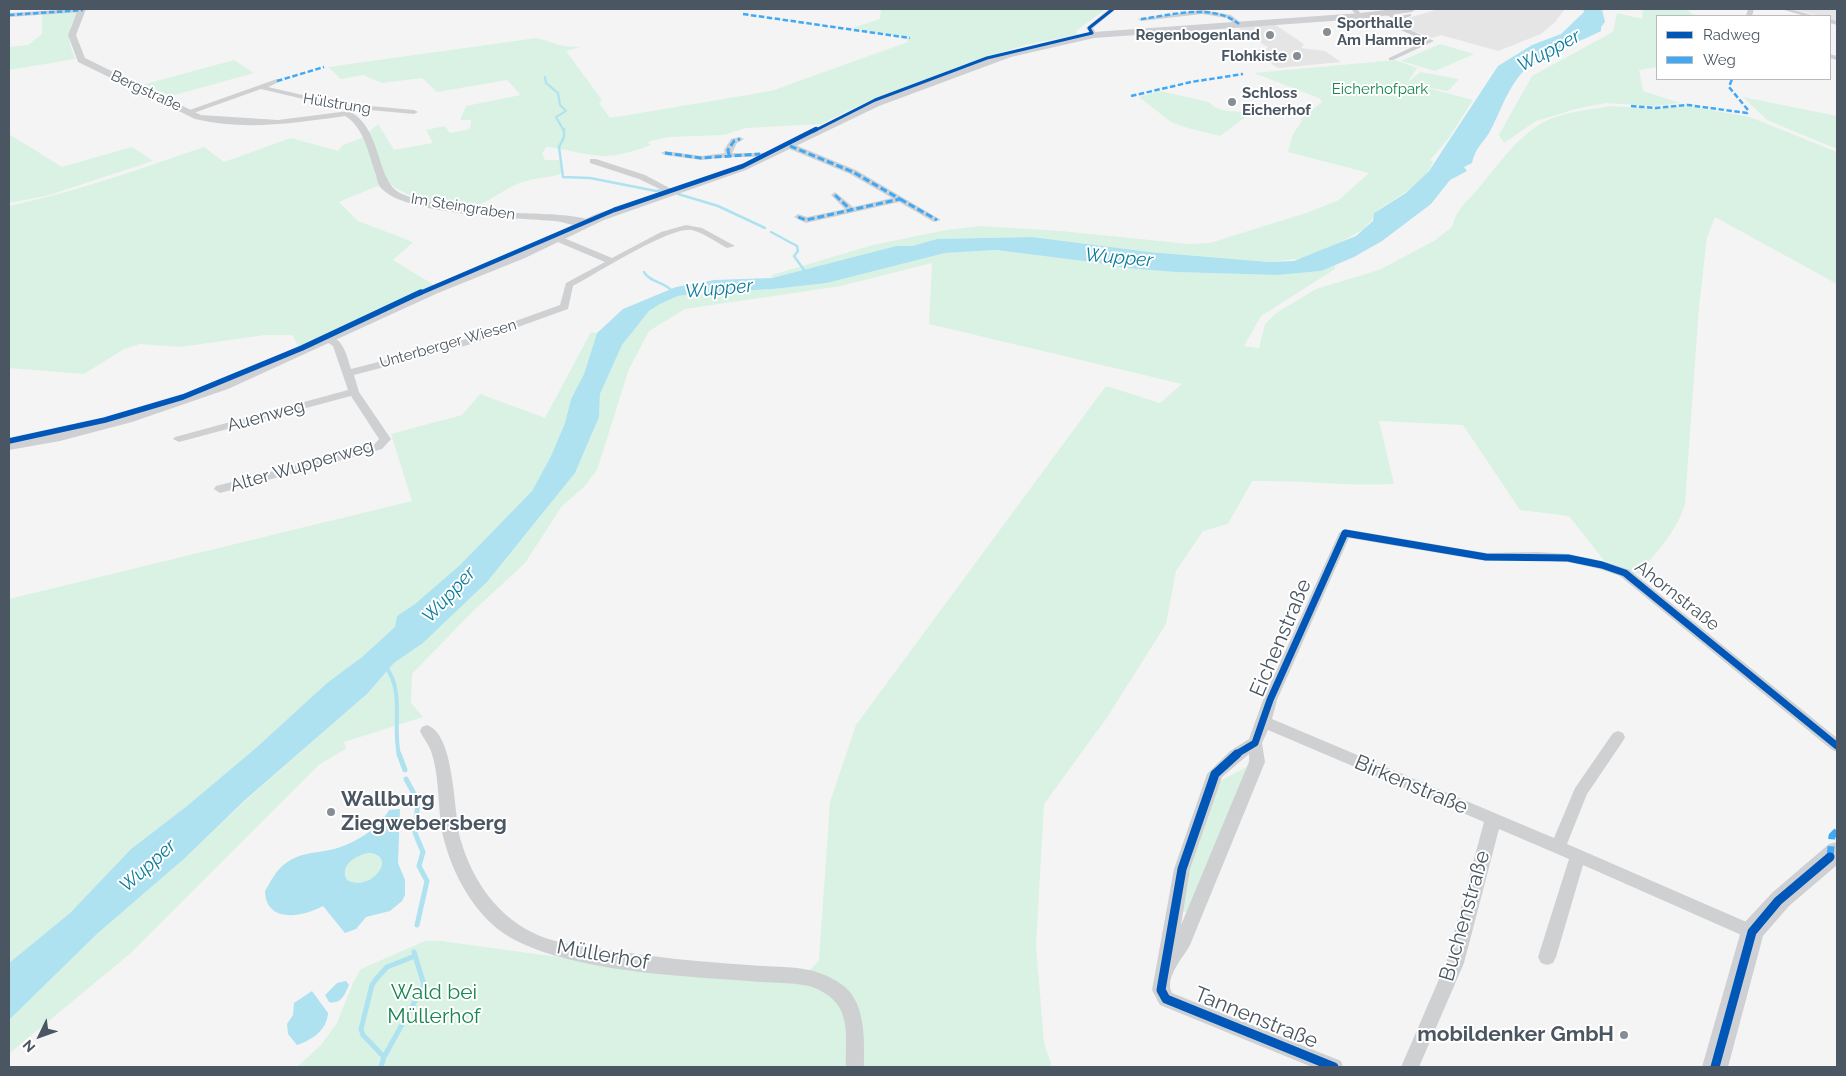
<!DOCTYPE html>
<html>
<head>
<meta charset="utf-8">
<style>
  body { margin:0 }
  #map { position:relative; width:1846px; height:1076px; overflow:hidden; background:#f4f4f4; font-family:Raleway,sans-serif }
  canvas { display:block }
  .frame { position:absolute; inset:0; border:10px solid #4a5661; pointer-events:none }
  .legend { position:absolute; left:1656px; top:15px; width:175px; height:65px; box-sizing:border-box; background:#fff; border:1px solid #b7bbc0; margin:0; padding:6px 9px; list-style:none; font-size:15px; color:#4a5661 }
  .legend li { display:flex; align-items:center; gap:10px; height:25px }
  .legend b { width:25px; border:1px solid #b7bbc0 }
  .north { position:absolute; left:15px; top:1011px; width:50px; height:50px; -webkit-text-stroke:4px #fff; paint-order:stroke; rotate:228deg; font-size:14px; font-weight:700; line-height:20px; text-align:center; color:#4a5661 }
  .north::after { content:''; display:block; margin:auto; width:18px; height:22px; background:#4a5661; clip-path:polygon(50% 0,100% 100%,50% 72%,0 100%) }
</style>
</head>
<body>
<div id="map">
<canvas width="1846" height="1076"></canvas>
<div class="frame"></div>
<ul class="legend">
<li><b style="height:6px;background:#0057b8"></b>Radweg</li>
<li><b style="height:6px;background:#3fa9f5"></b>Weg</li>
</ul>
<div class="north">N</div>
</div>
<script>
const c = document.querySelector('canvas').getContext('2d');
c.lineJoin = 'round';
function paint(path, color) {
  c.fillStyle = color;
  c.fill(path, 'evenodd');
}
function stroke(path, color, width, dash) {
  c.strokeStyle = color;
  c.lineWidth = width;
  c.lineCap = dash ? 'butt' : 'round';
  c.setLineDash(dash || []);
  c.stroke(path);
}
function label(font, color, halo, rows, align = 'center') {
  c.font = font + ' Raleway,sans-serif';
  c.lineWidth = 4;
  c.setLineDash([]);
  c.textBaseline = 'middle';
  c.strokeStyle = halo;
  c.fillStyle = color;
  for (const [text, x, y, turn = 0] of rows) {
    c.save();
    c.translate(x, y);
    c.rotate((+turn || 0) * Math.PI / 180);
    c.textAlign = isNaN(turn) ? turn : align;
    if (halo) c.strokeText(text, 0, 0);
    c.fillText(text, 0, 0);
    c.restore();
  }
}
const education = new Path2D(`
  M1439 9H1565L1554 23 1541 34 1498 51 1441 35 1432 38 1402 27 1401 20Z
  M1791 9H1837V21L1830 19V16H1820Z
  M1274 24 1304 44 1301 48 1325 51 1341 62 1278 68 1252 51 1269 48 1237 27Z`);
const green = new Path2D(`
  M881 9H1106L1076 31 1078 35 1025 45 957 67 864 103 821 124 745 128 724 135 668 137 647 142 651 145C635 151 619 156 601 156 583 155 564 148 546 147L542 154 545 160H559L563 173C551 178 542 177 530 180 509 184 491 202 470 208 455 212 402 196 391 184L375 187 339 202 358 221 413 242 393 260 434 285 299 347 292 335H265L180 347 140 344 124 349 84 374 9 368V206C75 192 140 169 204 147L224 162 291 138 338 151 343 145 362 138 378 124 394 150 433 143 426 130 445 126 450 133 470 129 471 120H460L466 106 521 95 507 80 437 92 422 78 382 83 363 75 341 79 328 67 537 38 563 46 581 47 566 51 602 100 599 103 610 118 771 91 908 42 905 37 852 28 880 19Z
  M1643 9H1687L1694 16H1657V67L1639 70 1643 91 1680 103 1654 106 1606 103 1576 109 1536 121 1504 143 1499 135 1532 76 1613 32 1617 13 1642 19Z
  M77 12C67 33 67 37 75 59L9 70V47L28 45 42 34V14Z
  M1440 44 1474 54 1435 71 1401 61Z
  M234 60 254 73 171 96 142 85Z
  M1395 60 1417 68 1407 83 1420 72 1459 79 1448 91 1419 86 1473 100 1448 139 1430 160 1433 162C1422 187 1395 197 1374 213L1372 220 1364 229 1334 246 1306 258 1268 262 1150 252 1032 237 937 239 912 246H896L772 278V275L873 245 946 230 980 226 1061 231 1189 244 1210 243 1309 212 1339 200 1369 173 1288 152 1293 134 1302 121 1301 119 1322 102 1319 98 1254 73Z
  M1160 91 1209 102C1218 114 1237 110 1251 113L1220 136 1184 127 1171 122 1139 97Z
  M1743 97 1837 116V149L1767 120Z
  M1611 106 1656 109 1689 106 1750 117 1837 152V284L1715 217 1707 237 1699 307 1685 503C1679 529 1655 554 1638 574L1606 563 1569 516 1520 510 1463 425 1379 421 1394 484C1347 486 1299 480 1252 481L1228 524 1203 531 1176 571 1166 624 1108 716 1044 804 1036 945 1044 1043 1052 1067H297L321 1045 337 1023 353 983 361 969 425 941H441L572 959 798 984 819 960 830 802 856 725 1106 386 1160 403 1182 384 929 324 932 263 841 286 685 309 649 331 629 369 597 470 584 487 562 506 525 563 471 613 412 674 411 703 423 717 344 742 346 749 320 764 132 952 10 1053 9 1063V1020L98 933 185 858 245 801 367 694 394 663 423 643 487 582 575 473 599 417 600 394 622 345 649 311 660 304 678 296 699 293 773 289 827 283 945 253 996 250 1099 263 1125 268 1175 272 1277 275 1321 271 1335 264V269L1261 316 1244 346 1259 348 1265 324 1276 313 1316 289 1379 270 1434 241 1452 227C1458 205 1468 202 1482 184 1499 163 1515 141 1537 126 1558 112 1588 110 1611 106Z
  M9 134 62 167 132 147 153 161 46 196 9 203Z
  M591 332 597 333 584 374 571 399 565 423 551 456 532 491 460 565 415 604 397 616 395 627 362 657 327 683 257 747 187 806 131 849 70 913 9 963V599L412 501 391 434 462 415 480 394 545 418Z
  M1252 764 1190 913 1180 911 1196 845 1220 781Z
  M369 853C399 857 371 893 347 880 339 865 356 855 369 853Z`);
const water = new Path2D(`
  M1583 9H1602L1605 22 1601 27V31C1575 45 1535 54 1517 79 1505 95 1499 115 1489 133 1481 146 1477 145 1472 163L1464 167 1467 171 1450 180 1431 204 1382 241 1354 257 1321 271 1277 275 1175 272 1125 268 1099 263 996 250 945 253 827 283 773 289 699 293 678 296 660 304 649 311 622 345 600 394 599 417 575 473 487 582 423 643 394 663 367 694 245 800 185 858 98 933 9 1020V963L70 913 131 849 187 806 257 747 327 683 362 657 395 627 397 616 415 604 460 565 532 491 551 456 565 423 571 399 584 374 597 333 623 309 676 287 714 280 772 278 896 246H912L937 239 1032 237 1150 252 1268 262 1294 261 1356 236 1373 221 1374 213 1406 193 1429 171 1498 66 1532 45 1561 34 1584 12Z
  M400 809 398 863 405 880V895L402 901 390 911 366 917 356 929 345 933 323 906C303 917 266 924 265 891 271 881 276 870 286 863 299 853 314 853 330 850 352 845 378 830 389 810ZM369 853C399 856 371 893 347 880 339 865 356 855 369 853Z
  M346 981 349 985C345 994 341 1005 329 1002L325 995 337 983Z
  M312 991 328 1013C327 1030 312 1040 297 1045L288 1034 287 1024 293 1015 294 1003Z`);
const streamFar3 = new Path2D(`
  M545 77 546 83 558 93 560 105 566 111 556 117 564 131`);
const streamFar2 = new Path2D(`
  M564 129V137L559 147 563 177 590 178 656 191 665 190
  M678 194 718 206 765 228
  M771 232 797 246 798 251 794 256 807 274
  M644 272C649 282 665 282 672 291`);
const streamFar1 = new Path2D(`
  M386 667C405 692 392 727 399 755`);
const stream = new Path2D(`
  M399 754 405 770
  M406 779 418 801 415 833 423 852 419 866 427 881 417 925
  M384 1057 424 985 414 952
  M381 1067 384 1057 363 1035 361 1029 372 985 377 978 387 967 415 956`);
const minor = new Path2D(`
  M74 9 86 10 83 12 9 17V13Z
  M1109 9H1116L1093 28 1097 35 1092 36 1086 28Z
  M1351 9H1357L1363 16 1358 17Z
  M1748 9H1754L1752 16H1746Z
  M1781 9H1790L1815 16H1805Z
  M1202 10 1231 15 1242 24 1237 25 1227 18 1202 14 1141 21 1138 19Z
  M1389 13 1399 16 1411 14V16L1399 20V25L1434 41 1393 60H1389V58L1425 41 1394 27 1393 18 1386 15Z
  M1830 19 1837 21V25L1830 23Z
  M1830 54 1837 56V60L1830 58Z
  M277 79 279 80V82L268 87 337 103 414 110 418 112 414 114 337 107 261 89 191 114 184 112Z
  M740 137 744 139 737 143 732 153H772L776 155 772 157H729L701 160 665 155 661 153 665 151 701 156 725 153 724 150 731 139Z
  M787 144H793L856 170 941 220 934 222 899 202 806 223 794 217 798 214 807 217 845 209 831 195 835 192 853 207 892 198 850 174 787 148Z
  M590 159H596L645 175 677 192 670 194 639 179 590 163Z
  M686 225 702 228 735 246 727 248C716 242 704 233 692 230 670 226 596 274 573 286L568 309 468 345 354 375 359 392 391 439 382 449 220 493 214 489 216 486 374 445 379 439 351 396 179 442 173 439 175 437 348 390 333 346 325 341V337C343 334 347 357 351 369L460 341 560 305 566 283 605 262 553 240V236H559L612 258 661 232Z
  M1345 529 1486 553 1537 552 1568 554 1602 561 1630 570 1837 738V752L1832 750 1620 576 1600 569 1568 562 1537 560 1486 561 1349 538 1277 700 1272 719 1554 838 1575 788 1613 733 1618 731 1623 733 1625 737 1623 741 1587 794 1567 844 1758 927 1761 932 1758 937 1752 940 1746 937 1583 865 1556 957 1553 963 1547 965 1541 963 1538 957 1569 859 1499 829 1464 963 1419 1067H1401L1446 963 1484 822 1268 730 1262 743 1265 762 1190 945C1183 958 1164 978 1172 993L1341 1061 1343 1067H1312L1160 1005 1152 990 1174 869 1207 774 1230 751 1249 739 1263 700 1339 533ZM1249 754V762L1181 925 1190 869 1222 777Z
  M427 725C456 735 453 815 461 841 473 882 499 919 540 936 560 944 582 946 603 949 652 957 700 962 749 965 769 967 791 966 809 970 823 973 840 981 849 991 866 1011 864 1042 864 1067H846C845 1048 850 1021 837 1004 831 996 820 989 809 986 790 982 768 983 749 981 681 976 544 971 493 925 466 901 447 861 441 826 438 801 439 774 431 751 428 743 423 738 420 731L422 727Z`);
const tertiary = new Path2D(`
  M78 9H86L76 35 85 58 201 115 278 120 349 111C383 129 375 179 400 193 419 203 470 209 493 212 512 214 584 212 595 223 587 231 565 222 555 221 518 218 406 215 382 189 378 185 377 179 376 175 369 155 364 127 345 116 295 123 244 131 195 119L78 62 68 35Z`);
const secondary = new Path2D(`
  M1394 9H1416L1412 12 1360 19 1094 38 1011 57 879 106 746 170 604 220 525 258 438 293 228 389 132 422 60 441 9 450V440L60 431 122 416 218 383 428 287 515 252 596 214 738 166 871 102 1005 53 1094 32 1360 13Z
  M1837 842V865L1789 906 1763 936 1728 1067H1702L1743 924 1773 892 1829 844Z`);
const quietFar2 = new Path2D(`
  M743 14 910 38
  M9 15 83 10
  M1141 19C1172 15 1213 3 1239 24
  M277 81 324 67
  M1131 96 1191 82 1243 74
  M1631 106 1656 108 1688 105 1747 113 1748 110 1729 87 1732 79`);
const quietFar1 = new Path2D(`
  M790 146 853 172 900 199 806 220 798 217
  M665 153 701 158 760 154
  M729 155 728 150 734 141 740 139
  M835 195 852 211
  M900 199 937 220`);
const quiet = new Path2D(`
  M1833 858 1830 857 1832 836 1837 831`);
const cyclewayFar4 = new Path2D(`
  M814 131 875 100 987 58 1092 33 1089 28 1113 9`);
const cyclewayFar3 = new Path2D(`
  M418 294 614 210 743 166 816 129`);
const cyclewayFar2 = new Path2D(`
  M9 441 105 420 183 397 302 348 421 292`);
const cyclewayFar1 = new Path2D(`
  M1235 755 1255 743 1270 700 1345 533 1486 557 1568 558 1602 565 1625 573 1837 746`);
const cycleway = new Path2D(`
  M1237 754 1215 774 1182 869 1161 990 1166 999 1334 1067
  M1715 1067 1752 932 1778 901 1830 857`);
const markers = [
  [1327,32,5,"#868d94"],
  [1270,35,5,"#868d94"],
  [1297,56,5,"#868d94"],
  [1232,102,5,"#868d94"],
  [331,812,5,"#868d94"],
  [1624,1035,5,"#868d94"]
];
const farPoinames = [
  ["Sporthalle",1337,23],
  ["Am Hammer",1337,40],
  ["Regenbogenland",1260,35,"right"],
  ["Flohkiste",1287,56,"right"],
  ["Schloss",1242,93],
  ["Eicherhof",1242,110]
];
const farParknames = [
  ["Eicherhofpark",1380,89]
];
const farStreetnames = [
  ["Bergstraße",146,91,25],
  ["Hülstrung",337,104,9],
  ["Im Steingraben",463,207,9],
  ["Unterberger Wiesen",448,344,-16]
];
const streetNames = [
  ["Auenweg",266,416,-15],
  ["Alter Wupperweg",302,466,-16],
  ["Ahornstraße",1677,596,38]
];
const waterNames = [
  ["Wupper",1549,51,-28],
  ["Wupper",1119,258,5],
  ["Wupper",719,289,-5],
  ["Wupper",449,595,-47],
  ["Wupper",148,866,-42]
];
const nearStreetnames = [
  ["Eichenstraße",1281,638,-67],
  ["Birkenstraße",1411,785,23],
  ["Buchenstraße",1465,916,-74],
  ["Müllerhof",603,955,10],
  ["Tannenstraße",1256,1018,22]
];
const nearPoinames = [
  ["Wallburg",341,800],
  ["Ziegwebersberg",341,824],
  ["mobildenker GmbH",1614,1035,"right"]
];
const nearParknames = [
  ["Wald bei",434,993],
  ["Müllerhof",434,1017]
];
paint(education, '#e6e5e6');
paint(green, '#d9f2e3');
paint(water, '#aee2f0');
stroke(streamFar3, '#aee2f0', 2);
stroke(streamFar2, '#aee2f0', 2.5);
stroke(streamFar1, '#aee2f0', 4);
stroke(stream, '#aee2f0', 5);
paint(minor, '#ced0d2');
paint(tertiary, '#ced0d2');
paint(secondary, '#ced0d4');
stroke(quietFar2, '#3fa9f5', 2.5, [5.5, 2.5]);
stroke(quietFar1, '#3fa9f5', 3, [7, 3]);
stroke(quiet, '#3fa9f5', 7, [14, 7]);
stroke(cyclewayFar4, '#0057b8', 3);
stroke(cyclewayFar3, '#0057b8', 4.5);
stroke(cyclewayFar2, '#0057b8', 5.5);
stroke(cyclewayFar1, '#0057b8', 7);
stroke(cycleway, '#0057b8', 9);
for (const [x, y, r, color] of markers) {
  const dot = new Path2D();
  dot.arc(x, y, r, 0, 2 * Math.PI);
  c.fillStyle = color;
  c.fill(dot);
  stroke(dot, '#fff', 2);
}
label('bold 15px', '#4a5661', '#fff', farPoinames, 'left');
label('15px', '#17864f', '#fff', farParknames);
label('15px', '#4a5661', '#fff', farStreetnames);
label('18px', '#4a5661', '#fff', streetNames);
label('italic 19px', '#0c7c9b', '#fff', waterNames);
label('21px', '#4a5661', '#fff', nearStreetnames);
label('bold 21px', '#4a5661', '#fff', nearPoinames, 'left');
label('21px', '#17864f', '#fff', nearParknames);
</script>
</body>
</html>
